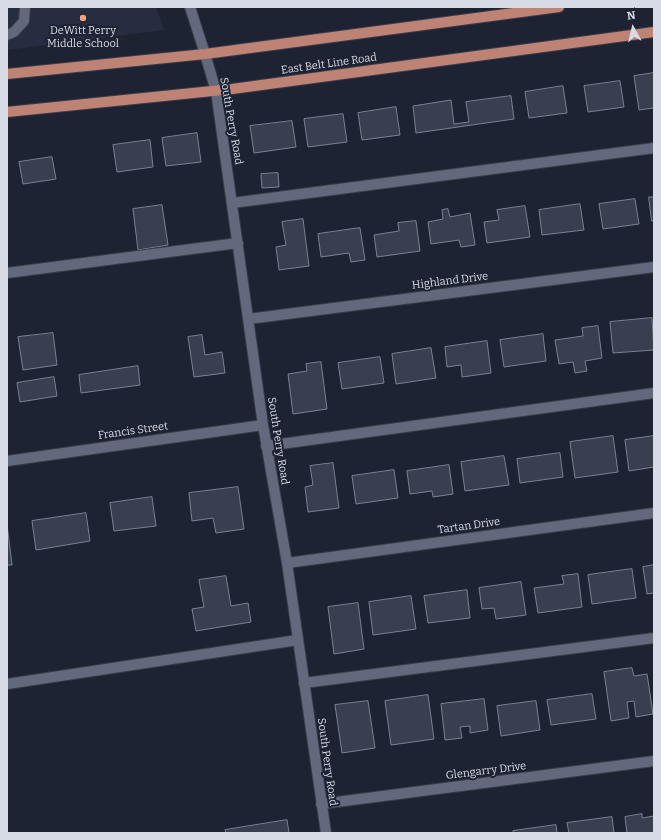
<!DOCTYPE html>
<html>
<head>
<meta charset="utf-8">
<style>
  body { margin:0 }
  #map { position:relative; width:661px; height:840px; overflow:hidden; background:#1d2333; font-family:Bitter,serif }
  canvas { display:block }
  .frame { position:absolute; inset:0; border:8px solid #d7dbe6; pointer-events:none }
  .north { position:absolute; left:613px; top:8px; width:40px; height:40px; -webkit-text-stroke:3px #1d2333; paint-order:stroke; rotate:352deg; font-size:11px; font-weight:700; line-height:16px; text-align:center; color:#d7dbe6 }
  .north::after { content:''; display:block; margin:auto; width:14px; height:18px; background:#d7dbe6; clip-path:polygon(50% 0,100% 100%,50% 72%,0 100%) }
</style>
</head>
<body>
<div id="map">
<canvas width="661" height="840"></canvas>
<div class="frame"></div>
<div class="north">N</div>
</div>
<script>
const c = document.querySelector('canvas').getContext('2d');
c.lineJoin = 'round';
function paint(path, color) {
  c.fillStyle = color;
  c.fill(path, 'evenodd');
}
function stroke(path, color, width, dash) {
  c.strokeStyle = color;
  c.lineWidth = width;
  c.lineCap = dash ? 'butt' : 'round';
  c.setLineDash(dash || []);
  c.stroke(path);
}
function label(font, color, halo, rows, align = 'center') {
  c.font = font + ' Bitter,serif';
  c.lineWidth = 4;
  c.setLineDash([]);
  c.textBaseline = 'middle';
  c.strokeStyle = halo;
  c.fillStyle = color;
  for (const [text, x, y, turn = 0] of rows) {
    c.save();
    c.translate(x, y);
    c.rotate((+turn || 0) * Math.PI / 180);
    c.textAlign = isNaN(turn) ? turn : align;
    if (halo) c.strokeText(text, 0, 0);
    c.fillText(text, 0, 0);
    c.restore();
  }
}
const built = new Path2D(`
  M7 7H156L164 30 7 50Z`);
const building = new Path2D(`
  M654 73V108L639 110 634 76Z
  M620 81 624 107 588 112 584 86Z
  M563 86 567 113 529 118 525 92Z
  M511 96 514 119 416 133 413 106 451 100 454 124 469 122 466 102Z
  M396 107 400 135 362 140 358 113Z
  M343 114 347 142 308 147 304 119Z
  M292 121 296 147 254 153 250 126Z
  M197 133 201 162 166 166 162 138Z
  M150 140 153 167 117 172 113 145Z
  M52 157 56 179 23 184 19 162Z
  M278 173 279 187 262 188 261 174Z
  M649 197H654V221H652Z
  M635 199 639 224 603 229 599 204Z
  M580 204 584 230 542 235 539 210Z
  M162 205 168 245 138 250 133 209Z
  M525 206 530 237 487 243 484 222 499 220 497 210Z
  M448 209 450 217 470 213 475 245 461 247 459 240 431 244 428 222 443 219 442 210Z
  M303 219 309 266 279 270 276 247 286 245 282 222Z
  M416 221 420 251 377 257 374 235 399 231 398 223Z
  M360 228 365 260 351 262 349 253 321 257 318 234Z
  M652 318 654 350 613 353 610 322Z
  M598 326 602 358 585 361 587 371 575 373 573 362 559 364 555 340 583 336 582 328Z
  M53 333 57 365 23 370 18 337Z
  M543 334 546 361 504 367 500 340Z
  M202 335 205 355 222 352 225 373 194 377 188 337Z
  M487 341 491 373 462 377 461 365 447 367 445 347Z
  M431 348 436 378 396 384 392 354Z
  M380 357 384 383 342 389 338 363Z
  M321 362 327 409 293 414 288 374 307 371 306 364Z
  M138 366 140 385 81 393 79 375Z
  M54 377 57 396 20 402 17 383Z
  M613 436 618 472 575 478 570 442Z
  M654 436V467L629 471 625 440Z
  M560 453 563 477 520 483 517 459Z
  M504 456 509 485 465 491 461 462Z
  M333 463 339 508 308 512 305 487 313 485 310 466Z
  M449 465 453 494 433 497 432 491 410 494 407 471Z
  M394 470 398 498 356 504 352 476Z
  M238 487 244 529 216 533 213 518 192 521 189 493Z
  M152 497 156 526 114 531 110 503Z
  M86 513 90 541 36 550 32 521Z
  M7 524 12 565H7Z
  M654 565V593L647 594 643 567Z
  M632 569 636 598 592 604 588 575Z
  M578 574 582 607 538 613 534 588 564 584 562 576Z
  M226 576 231 606 248 603 251 622 196 631 192 609 204 607 199 580Z
  M521 582 526 615 496 619 494 608 482 609 479 588Z
  M467 590 470 618 428 623 424 596Z
  M411 596 416 629 373 635 369 602Z
  M358 603 364 649 334 654 328 607Z
  M632 668 634 676 647 674 653 714 636 717 634 701 627 702 629 718 611 721 604 672Z
  M592 694 596 719 551 725 547 700Z
  M428 695 434 739 391 745 385 701Z
  M484 699 488 730 470 733V726L460 727 462 738 445 740 441 704Z
  M368 701 375 748 342 753 335 705Z
  M536 701 540 730 501 736 497 706Z
  M642 814V818L654 816V833H627L625 817Z
  M612 817 614 833H569L567 823Z
  M287 820 289 833H226L225 830Z
  M556 825 557 833H513V831Z`);
const lane = new Path2D(`
  M7 35 14 32 24 21 25 7
  M232 203 654 148
  M7 273 238 243
  M266 446 654 393
  M304 683 654 638
  M7 684 298 640`);
const street = new Path2D(`
  M205 54 216 91 263 425 287 563 326 833
  M248 319 654 267
  M7 461 263 425
  M287 563 654 513
  M321 804 654 761`);
const secondary = new Path2D(`
  M190 7 205 54`);
const primary = new Path2D(`
  M7 74 205 54 559 7
  M7 112 232 89 654 32`);
const markers = [
  [83,18,4,"#f2a081"]
];
const poiNames = [
  ["DeWitt Perry",83,31],
  ["Middle School",83,44]
];
const streetNames = [
  ["East Belt Line Road",329,64,-8],
  ["South Perry Road",231,121,80],
  ["Highland Drive",450,281,-7],
  ["Francis Street",133,431,-8],
  ["South Perry Road",278,441,81],
  ["Tartan Drive",469,526,-8],
  ["South Perry Road",327,762,82],
  ["Glengarry Drive",486,771,-7]
];
paint(built, '#262d41');
paint(building, '#383f50');
stroke(building, '#7a8194', 1);
stroke(lane, '#3a3e4b', 12);
stroke(street, '#3a3e4b', 12);
stroke(secondary, '#3a3e4b', 12);
stroke(primary, '#3a3e4b', 12);
stroke(lane, '#62697c', 10);
stroke(street, '#62697c', 10);
stroke(secondary, '#62697c', 10);
stroke(primary, '#be8374', 10);
for (const [x, y, r, color] of markers) {
  const dot = new Path2D();
  dot.arc(x, y, r, 0, 2 * Math.PI);
  c.fillStyle = color;
  c.fill(dot);
  stroke(dot, '#1d2333', 1.5);
}
label('11px', '#d7dbe6', '#1d2333', poiNames);
label('11px', '#d7dbe6', '#1d2333', streetNames);
</script>
</body>
</html>
